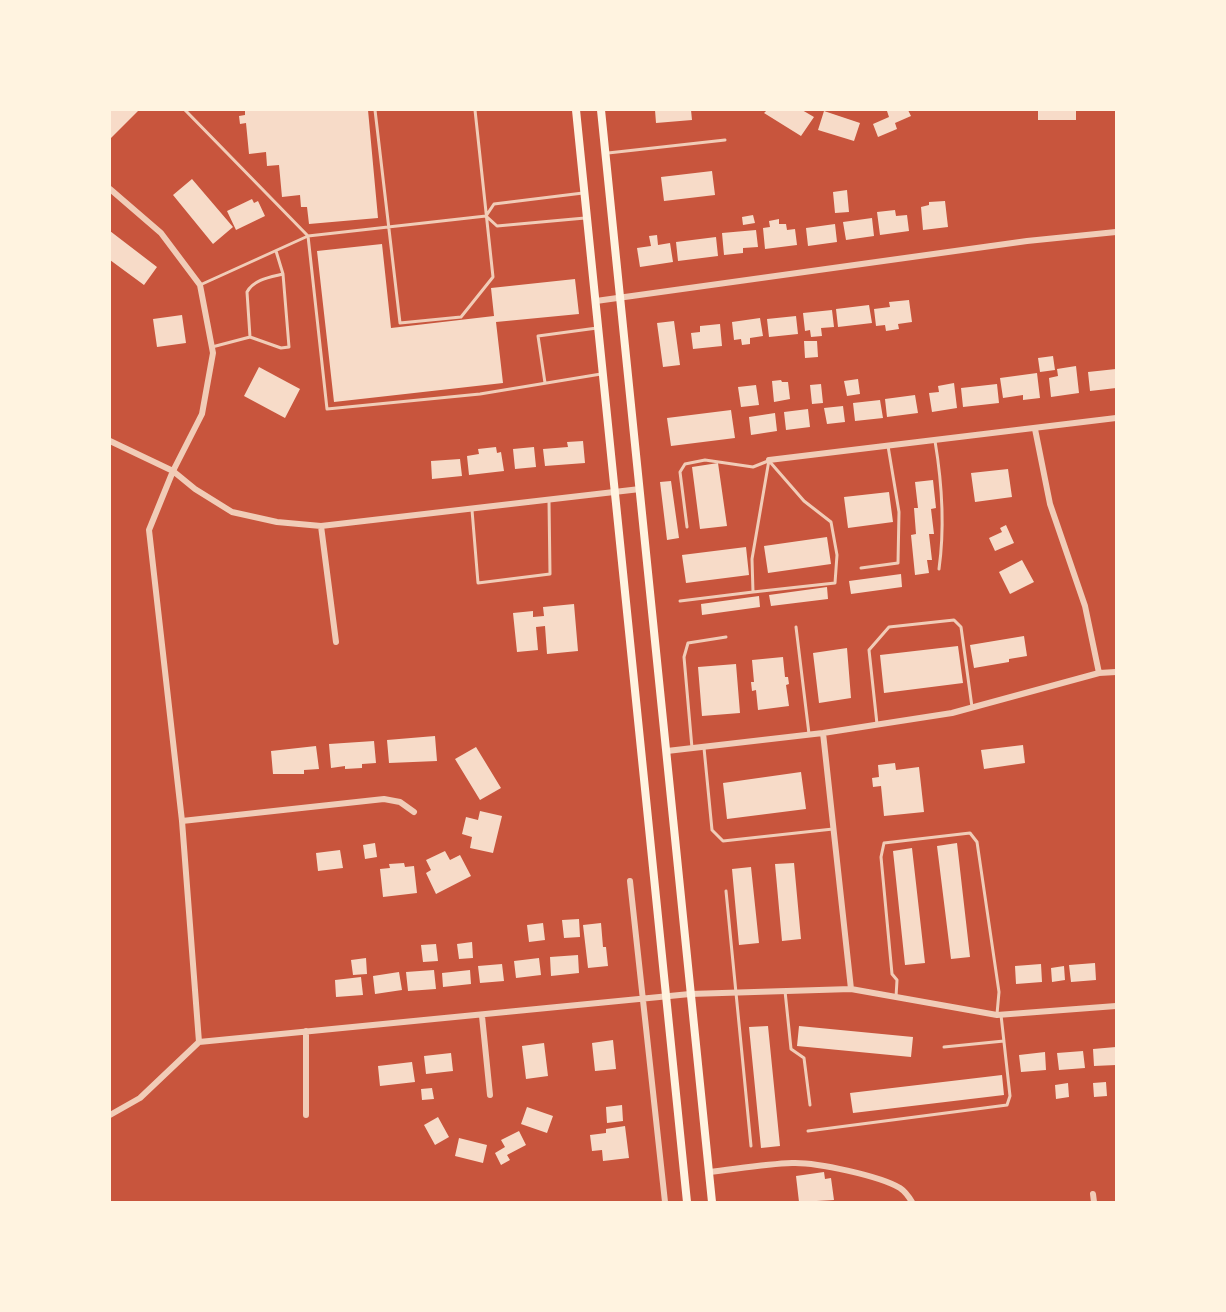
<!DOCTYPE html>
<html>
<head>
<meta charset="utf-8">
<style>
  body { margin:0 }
  #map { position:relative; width:1226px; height:1312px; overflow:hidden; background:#c8553d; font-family:Signika,sans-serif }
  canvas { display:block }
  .frame { position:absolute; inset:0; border:111px solid #fff3e0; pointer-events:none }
</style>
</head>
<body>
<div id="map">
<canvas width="1226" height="1312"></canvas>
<div class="frame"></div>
</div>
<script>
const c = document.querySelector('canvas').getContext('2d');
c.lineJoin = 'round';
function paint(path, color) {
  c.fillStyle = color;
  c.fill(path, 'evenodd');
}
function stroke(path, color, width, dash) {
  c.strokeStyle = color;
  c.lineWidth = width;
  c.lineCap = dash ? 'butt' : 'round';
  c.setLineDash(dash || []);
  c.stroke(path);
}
const building = new Path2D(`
  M110 110H139L110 139Z
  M245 110H368L378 218 309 224 307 207H301L300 195 282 197 279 165 267 166 266 152 249 154 246 123 240 124 239 116 245 115Z
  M655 110H691L692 120 656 123Z
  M767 110H802L814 117 801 136 764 113Z
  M890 110H908L911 116 895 123 897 129 878 137 873 124 889 117 887 111Z
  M1038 110H1076V120H1038Z
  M824 111 860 123 854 141 818 130Z
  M712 171 715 195 664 201 661 177Z
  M192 179 233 227 213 244 173 195Z
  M847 190 849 212 835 213 833 192Z
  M252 199 254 203 258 201 265 216 236 230 227 211Z
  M945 201 948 227 923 230 921 207 929 205V202Z
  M895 210 896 216 907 215 909 231 880 235 877 212Z
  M753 215 755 223 743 225 742 217Z
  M872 218 874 236 846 240 843 222Z
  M779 219V224H786L787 230 795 229 797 245 765 249 763 228 770 227 769 221Z
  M835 224 837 242 808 246 806 228Z
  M756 230 758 247 743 248V253L724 255 722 233Z
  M110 231 157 267 144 285 110 260Z
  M657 235 658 245 670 243 673 262 640 267 637 248 651 246 649 236Z
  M716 237 718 256 678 261 676 242Z
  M382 244 391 328 494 316 491 288 575 279 579 314 496 322 503 383 334 402 317 251Z
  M909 300 912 322 898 324 899 329 886 331 885 325 876 326 874 309 890 307 889 302Z
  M869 305 872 323 838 327 836 309Z
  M832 310 834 327 821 328 822 336 811 337 810 330 805 331 803 313Z
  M182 315 186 343 157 347 153 319Z
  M796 316 798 334 769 337 767 319Z
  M760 318 763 336 750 338V344L742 345 741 339 734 340 732 322Z
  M674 321 680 365 663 367 657 323Z
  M720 324 722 346 693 349 691 333 700 332V326Z
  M804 341H817L818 357 805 358Z
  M1053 356 1055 370 1040 372 1038 358Z
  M1076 366 1079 393 1051 397 1049 378 1058 376 1057 369Z
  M259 367 300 389 285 418 244 396Z
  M1116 369V388L1090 391 1088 372Z
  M1037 373 1040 398 1023 400V395L1003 398 1000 378Z
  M858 379 860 394 847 396 844 381Z
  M781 380 782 382H788L790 399 774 402 772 381Z
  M954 383 957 408 932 412 929 393 939 392 938 386Z
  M821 384 823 403 812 404 810 385Z
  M997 384 999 403 963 407 961 388Z
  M756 385 759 405 741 407 738 387Z
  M915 395 918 413 887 417 885 399Z
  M880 400 883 418 855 421 853 403Z
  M843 406 845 422 827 424 824 408Z
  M808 409 810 427 786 430 784 412Z
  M731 410 735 438 671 446 667 418Z
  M775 413 777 431 751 435 749 417Z
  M583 441 585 463 545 466 543 449 568 447 567 442Z
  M496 447 497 453 501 452 504 471 469 475 467 456 479 454 478 449Z
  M534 447 536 467 515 469 513 449Z
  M460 459 462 476 432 479 431 461Z
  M718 463 727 526 700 529 692 467Z
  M1008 469 1012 497 975 502 971 473Z
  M933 480 936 508 931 509 934 534H929L932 560H927L929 573 915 575 911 535 916 534 914 508H918L915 482Z
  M671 481 679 538 667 540 660 482Z
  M889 492 893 522 848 528 844 497Z
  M1006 525 1014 543 995 551 989 538 1002 532 1000 528Z
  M827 537 831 564 768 573 764 546Z
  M746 547 749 575 686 583 682 555Z
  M1022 560 1034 582 1010 594 999 572Z
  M901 574 902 587 851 594 849 581Z
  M827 587 828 599 771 606 769 595Z
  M759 596 760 607 702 615 701 604Z
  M574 604 578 651 547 654 545 626 536 627 538 650 517 652 513 613 533 611V617L544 616 543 607Z
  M1024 636 1027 656 1009 659V662L974 668 970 645Z
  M958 646 963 683 884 693 880 655Z
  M847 648 851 698 819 703 813 653Z
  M783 657 785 677H788L789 684 786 685 789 706 758 710 756 690 752 691 751 682H754L752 660Z
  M736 664 740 713 702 716 698 667Z
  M435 736 437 761 389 763 387 740Z
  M374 741 376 763 362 764V768L345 769V766L331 768 329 744Z
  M1023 745 1025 763 984 769 981 750Z
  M316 746 319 769 304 770V774H273L271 751Z
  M476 747 501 788 480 800 455 759Z
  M895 763 896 770 919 767 924 812 884 816 881 786 873 787 872 778 879 777 878 765Z
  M801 772 806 809 727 819 723 783Z
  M480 811 502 816 493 853 470 848 472 837 462 834 466 817 478 820Z
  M375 843 377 857 365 859 363 845Z
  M957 843 970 957 951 959 937 846Z
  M912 848 925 963 905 965 893 851Z
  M340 850 343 868 318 871 316 853Z
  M445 851 450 860 460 855 471 876 436 894 426 873 431 870 426 860Z
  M404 863 405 867 414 866 417 893 383 897 380 869 390 868 389 864Z
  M794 863 801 939 782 941 775 864Z
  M751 867 759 943 739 945 732 869Z
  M579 919 580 937 564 938 562 920Z
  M543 923 545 940 529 942 527 925Z
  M601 923 603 947H606L608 966 588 968 583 925Z
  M472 942 473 958 459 959 457 944Z
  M436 944 438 961 423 962 421 945Z
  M578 955 579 973 551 976 550 957Z
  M366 958 367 974 353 975 351 960Z
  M539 958 541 975 516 978 514 961Z
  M1095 963 1096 980 1071 982 1069 965Z
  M502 964 504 981 480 983 478 966Z
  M1041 964 1042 982 1016 984 1015 966Z
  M1064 966 1065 980 1052 982 1051 968Z
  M434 970 436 989 408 991 406 972Z
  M470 970 471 984 443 987 442 973Z
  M399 972 402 990 375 994 373 976Z
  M361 977 363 995 336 997 335 980Z
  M768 1026 780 1146 761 1148 749 1027Z
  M799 1026 913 1037 911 1057 797 1046Z
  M613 1040 616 1069 595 1071 592 1043Z
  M544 1043 548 1076 526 1079 522 1046Z
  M1116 1047V1065L1094 1066 1093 1049Z
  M1083 1051 1085 1068 1059 1070 1057 1053Z
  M1045 1052 1046 1070 1021 1072 1019 1055Z
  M451 1053 453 1071 426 1074 424 1056Z
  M412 1062 415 1082 380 1086 378 1066Z
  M1002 1075 1004 1095 853 1113 850 1093Z
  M1106 1082 1107 1096 1094 1097 1093 1083Z
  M1068 1083 1069 1097 1056 1099 1055 1085Z
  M432 1088 434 1099 422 1100 421 1089Z
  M622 1105 623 1121 607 1123 606 1107Z
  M527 1107 553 1116 547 1133 521 1124Z
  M438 1117 449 1137 435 1145 424 1125Z
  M625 1126 629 1158 603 1161 602 1150 592 1151 590 1135 606 1133V1129Z
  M519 1131 526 1145 507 1155 510 1160 501 1165 495 1153 505 1147 501 1140Z
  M459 1138 487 1145 483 1163 455 1156Z
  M824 1172 825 1179 831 1178 834 1200 799 1202 796 1176Z`);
const service = new Path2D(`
  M185 110 308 236 327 409 480 394 601 374
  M375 110 400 323 461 317 493 277 475 110
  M608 153 725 140
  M583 193 494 204 486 216 497 226 585 218
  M200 285 308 236 486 216
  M250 337 247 292C254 279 271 277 283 274
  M212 347 250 337 281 348 289 347 283 274 276 251
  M545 383 538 336 597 328
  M935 441C942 483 945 526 939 569
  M472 510 478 583 550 574 549 501
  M687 527 680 472 685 464 705 460 753 467 768 461
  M861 568 898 563 899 512 888 446
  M753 592 835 583 837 555 831 522 804 501 770 462
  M680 601 753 592 752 559 769 460
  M796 627 809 734
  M877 724 869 650 889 627 954 620 961 627 972 707
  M692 748 684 657 688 643 726 637
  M704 748 712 830 723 841 833 829
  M726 891 751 1146
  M785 991 791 1049 804 1058 810 1105
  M896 997 897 980 892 974 881 857 884 843 970 833 977 842 999 992 997 1014
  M944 1047 1004 1041
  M808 1131 1007 1105 1010 1096 1001 1015`);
const minor = new Path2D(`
  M110 189 161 233 200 285 213 353 202 414 173 471 149 530 182 821 199 1042
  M596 301 1027 241 1116 232
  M1035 429 1050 504 1085 606 1099 673
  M110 441 173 471 195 489 232 512 277 522 321 526 640 489
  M769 460 1116 418
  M321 526 336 642
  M823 733 851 989
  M667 751 823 733 952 713 1099 673 1116 672
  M182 821 384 799 400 802 414 812
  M630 881 665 1202
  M482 1016 490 1095
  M306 1031V1115
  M110 1115 140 1098 199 1042 690 994 851 989 997 1015 1116 1006
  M709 1172C736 1169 765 1164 792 1163 816 1162 880 1176 900 1188 906 1192 909 1197 912 1202
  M1093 1194 1094 1202`);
const secondary = new Path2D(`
  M576 110 687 1202
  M601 110 712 1202`);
paint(building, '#f7dbc8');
stroke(service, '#f1ccb7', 3);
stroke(minor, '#f1ccb7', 6);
stroke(secondary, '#fff3e0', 8);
</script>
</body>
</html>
